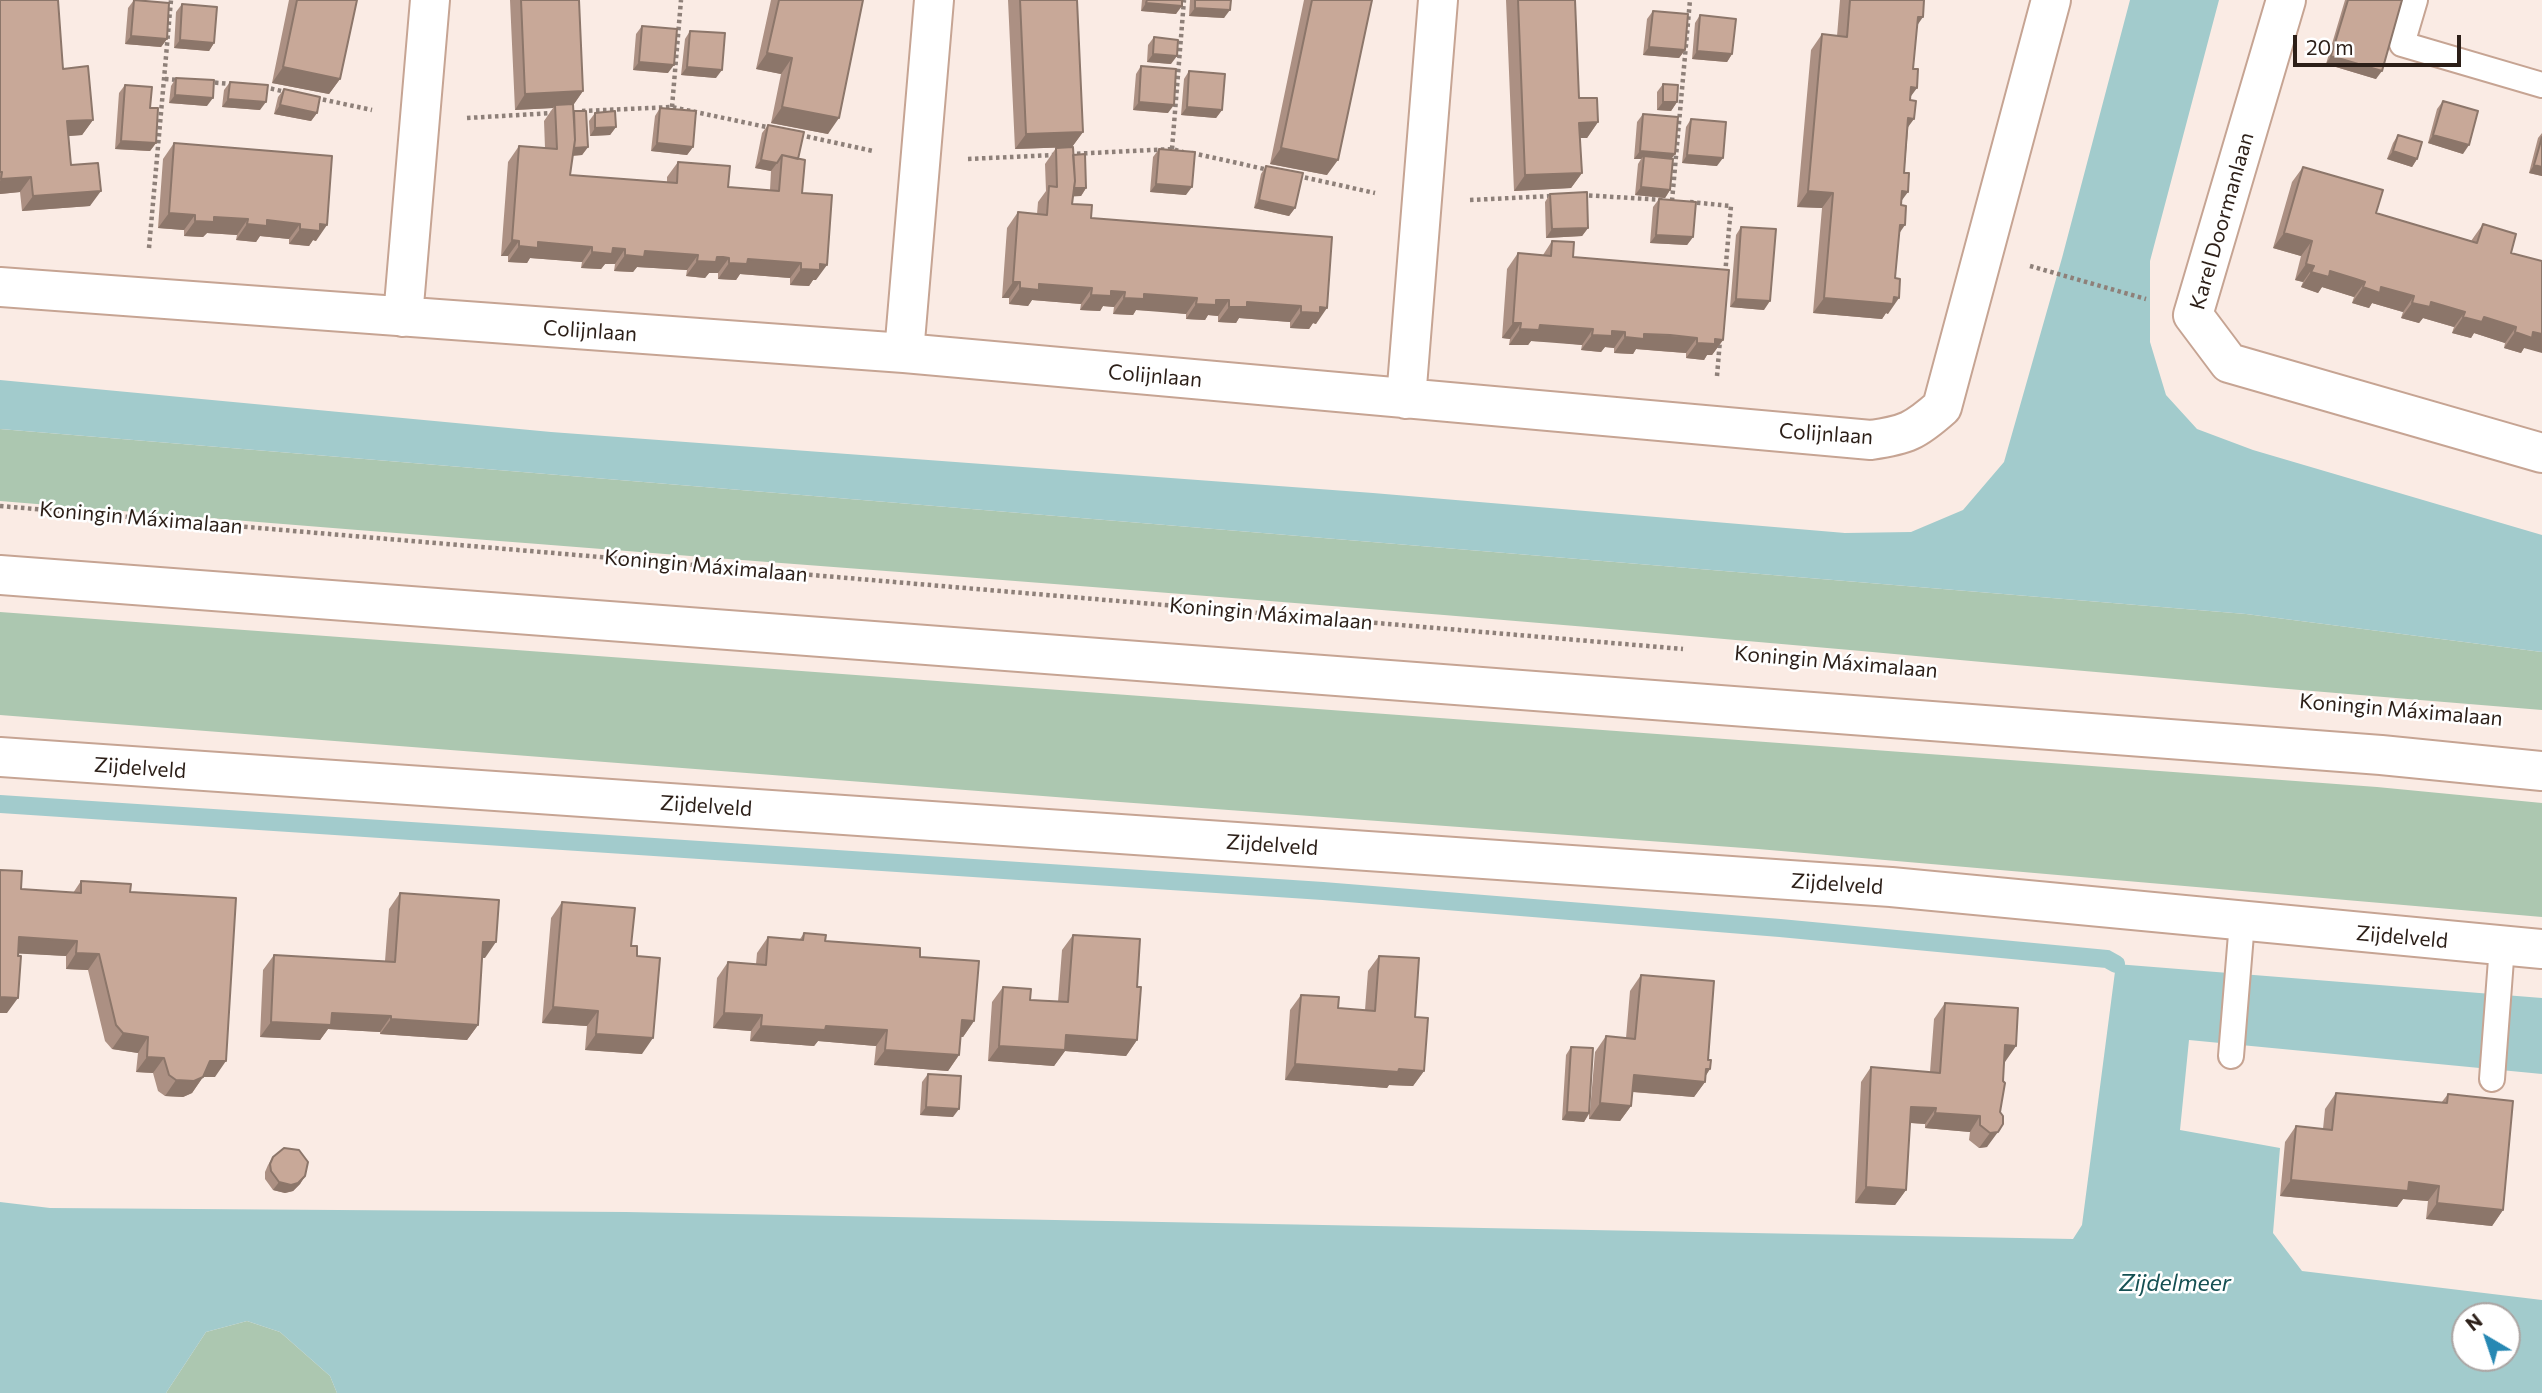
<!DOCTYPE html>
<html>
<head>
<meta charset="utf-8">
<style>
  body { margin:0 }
  #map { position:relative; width:2542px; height:1393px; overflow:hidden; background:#faebe4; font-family:Commissioner,sans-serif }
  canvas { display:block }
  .north { position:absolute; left:2451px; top:1302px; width:70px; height:70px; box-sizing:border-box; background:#fff; border:2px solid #aba5a3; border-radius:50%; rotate:321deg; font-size:19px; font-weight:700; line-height:28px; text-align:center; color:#2c1f18 }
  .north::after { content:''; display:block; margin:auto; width:24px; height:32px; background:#2788b3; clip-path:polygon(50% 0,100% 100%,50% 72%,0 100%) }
  .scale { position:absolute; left:2293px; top:35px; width:168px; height:32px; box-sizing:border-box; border:4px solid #2c1f18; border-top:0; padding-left:9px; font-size:21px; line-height:24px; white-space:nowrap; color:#2c1f18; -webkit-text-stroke:5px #fff; paint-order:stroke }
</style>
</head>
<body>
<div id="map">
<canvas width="2542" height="1393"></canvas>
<div class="north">N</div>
<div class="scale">20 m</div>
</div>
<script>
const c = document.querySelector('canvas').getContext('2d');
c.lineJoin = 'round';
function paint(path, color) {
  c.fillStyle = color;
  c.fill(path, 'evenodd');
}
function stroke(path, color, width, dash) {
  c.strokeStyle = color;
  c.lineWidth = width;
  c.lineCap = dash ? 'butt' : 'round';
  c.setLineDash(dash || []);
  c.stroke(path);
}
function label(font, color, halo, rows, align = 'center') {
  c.font = font + ' Commissioner,sans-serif';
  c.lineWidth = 5;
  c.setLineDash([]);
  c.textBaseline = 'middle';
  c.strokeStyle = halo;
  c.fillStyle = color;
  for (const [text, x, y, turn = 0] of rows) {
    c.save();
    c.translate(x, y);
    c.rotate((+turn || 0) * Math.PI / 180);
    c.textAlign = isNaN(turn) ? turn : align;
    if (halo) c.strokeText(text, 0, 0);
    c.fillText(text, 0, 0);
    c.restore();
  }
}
const forest = new Path2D(`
  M0 429 2246 614 2542 652V710C2176 681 1810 645 1444 615 963 576 481 541 0 501Z
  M0 612 2377 787 2542 803V917L1758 849 1120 802 0 715Z
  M247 1321 280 1332 330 1376 337 1393H166L206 1332Z`);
const water = new Path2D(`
  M2130 0H2219L2150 261V342L2166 395 2197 429 2253 450 2542 535V652L2246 614 0 429V380L551 432 1373 493 1845 533 1911 532 1963 510 2004 462 2062 258Z
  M2116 964 2542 998V1074L2189 1040 2180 1130 2280 1148 2273 1233 2302 1271 2542 1300V1393H337L330 1376 280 1332 247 1321 206 1332 166 1393H0V1202L50 1208 626 1212 2073 1239 2082 1225ZM2465 1316H2507V1358H2465Z`);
const stream = new Path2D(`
  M0 804 1323 891 1780 928 2107 959 2116 964`);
const path = new Path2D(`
  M165 79 179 80
  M208 82 231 84
  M264 87 286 92
  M316 98 372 110
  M672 107 681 0
  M582 111 672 107 771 128
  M467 118 553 113
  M800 135 873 151
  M1172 149 1184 0
  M1192 153 1269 170
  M1070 154 1172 149 1183 152
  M968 159 1054 155
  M1298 176 1375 193
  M1582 195 1664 200
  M1470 200 1552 196
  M1672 201 1690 0
  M1690 202 1731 206 1725 275
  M149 248 171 0
  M2030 266 2146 299
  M1717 376 1720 340
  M0 506 1683 649`);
const service = new Path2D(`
  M2415 0 2402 44 2542 85
  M2231 1056 2242 922
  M2492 1079 2502 946`);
const minor = new Path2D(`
  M2286 0 2193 315 2229 363 2542 453
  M0 287 904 353 1871 440C1906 435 1915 431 1942 407L2051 0
  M403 317 430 0
  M904 353 934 0
  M1406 399 1438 0
  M0 757 1891 887 2542 949`);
const tertiary = new Path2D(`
  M0 575 2381 755 2542 771`);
const wall = new Path2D(`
  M0 0 63 69 93 120 82 135 68 136 71 165 90 206 22 211 20 192 0 194Z
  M134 0 167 39 161 47 125 44 128 8Z
  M289 0H357L340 79 329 94 272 83Z
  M510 0H579L583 91 573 105 574 111 588 147 582 155 573 156 570 175 667 182V177L678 162 728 187 770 190 771 171 755 168 762 133 768 125 798 159 816 280H813L809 286 790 285V278L740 274 736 280 718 279V273H709L705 278 686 276 687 270 637 267 633 272 614 271 615 264H605L601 269 581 268 582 262 530 258 527 263 508 262V256H501L508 162 519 146 545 148 544 121 553 108 515 110Z
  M771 0H863L828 134 771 123 781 74 756 69Z
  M1008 0H1077L1083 132 1072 147 1015 149Z
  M1142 0H1182L1176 14 1141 11Z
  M1190 0H1231L1224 18 1189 16Z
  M1304 0H1372L1327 175 1270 164Z
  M1506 0H1575L1579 98 1598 122 1587 138H1580L1582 173 1571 188 1514 191Z
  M1840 0H1924L1917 26 1899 234 1888 314 1886 313 1882 319 1813 313 1822 208 1797 207 1811 50 1822 34 1837 36Z
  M2345 0H2402L2376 79 2326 64Z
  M182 4 214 43 209 51 174 48 176 12Z
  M1653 11 1685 50 1679 58 1643 55 1647 19Z
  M1700 15 1732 54 1727 62 1692 59 1695 23Z
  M642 26 668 73 633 70 636 34Z
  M690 31 716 78 681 75 685 39Z
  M1154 37 1171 64 1147 62 1148 45Z
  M1141 66 1168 113 1133 110 1136 74Z
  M1189 71 1222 110 1216 118 1181 115 1184 79Z
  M176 78 207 106 169 103 171 86Z
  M230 82 260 110 222 107 224 90Z
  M1663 84 1677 102 1671 111 1657 110V92Z
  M125 85 150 108 156 143 150 151 115 149 119 93Z
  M284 89 317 113 311 121 274 114 278 97Z
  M2443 101 2463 154 2428 143 2437 109Z
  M660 108 693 147 687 155 651 151 655 116Z
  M595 113 616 127 610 135 590 136 589 121Z
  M1643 114 1675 154 1671 159 1670 190 1665 198 1635 195 1638 164 1641 159H1634L1637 122Z
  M1691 119 1717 166 1682 163 1686 127Z
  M2542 133V176L2529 173 2538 138Z
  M2398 135 2417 159 2412 167 2387 159 2393 143Z
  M174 143 332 156 316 241 313 240 309 246 289 244V239L260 236 256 242 236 240 237 235 207 233 203 237 184 236V230L158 228 163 159Z
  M1056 148 1073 155 1086 188 1081 196H1073L1072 204 1091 218 1332 237 1316 324 1313 323 1309 329 1290 328V322L1239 318 1236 323 1218 322V316L1208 315 1205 320 1186 319V314L1160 311 1136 310 1133 315 1113 314 1114 307 1103 306 1100 311 1080 310 1081 304 1032 300 1028 306 1009 304V298H1002L1007 228 1018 212 1037 214 1038 202 1046 191 1045 164Z
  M1159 149 1186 195 1150 192 1153 157Z
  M1266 166 1295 208 1289 216 1254 208 1261 174Z
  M2303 167 2376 213 2471 241 2483 224 2511 253 2524 348 2521 353 2504 348 2505 343 2474 333 2471 338 2452 333 2454 327 2423 318 2419 323 2401 318 2403 312 2372 303 2369 308 2352 303 2354 297 2322 287 2318 293 2301 287 2303 282 2295 280 2301 256 2273 248 2292 182Z
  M1550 194 1588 228 1582 236 1546 238 1545 202Z
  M1659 199 1693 237 1687 245 1650 243 1653 207Z
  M1741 227 1764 310 1730 307 1736 235Z
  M1552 241 1573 257 1723 340 1712 355H1707L1704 360 1686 358V353L1659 351 1636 349 1633 354 1614 353V348L1605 347 1601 352 1581 350 1582 345 1555 342 1531 341 1528 345H1509L1510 339 1502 338 1507 269 1518 253 1543 255Z
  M81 881 130 892 215 1077H203L192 1093 183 1097 165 1096 158 1091 153 1073 136 1072 138 1053 112 1049 105 1041 88 970 66 969V956L18 953 7 1013 21 889 73 893Z
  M400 893 485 958H482L478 1025 467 1040 380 1034V1032L328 1029 320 1040 260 1037 263 970 274 955 385 961 389 909Z
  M562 902 631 946 637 956 642 1054 585 1050 587 1026 542 1023 551 918Z
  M804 933 825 941 920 957 974 1021 963 1037H961L959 1055 948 1071 874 1065 876 1046 818 1041 814 1046 750 1041 751 1031 713 1028 717 978 728 962 756 964 757 953 768 937 800 939Z
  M1073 935 1137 987V1040L1126 1056 1065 1051 1054 1066 988 1061 992 1002 1003 987 1030 1000 1058 1002 1062 950Z
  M1379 956 1415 1017 1424 1071 1413 1086 1389 1085 1387 1088 1285 1080 1290 1010 1301 995 1338 1008 1365 1010 1368 971Z
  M1641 975 1706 1076 1705 1082 1694 1097 1632 1092 1631 1106 1620 1121 1589 1119V1114L1584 1122 1562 1120 1566 1055 1571 1047 1590 1111 1595 1052 1606 1036 1626 1038 1630 991Z
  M1945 1003 2016 1046 2004 1062 1987 1147 1979 1148 1969 1140 1970 1132 1925 1128V1124L1910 1123 1906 1190 1895 1205 1855 1203 1861 1082 1871 1067 1930 1072 1934 1019Z
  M928 1074 953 1117 920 1115 922 1082Z
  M2336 1093 2441 1103 2448 1094 2503 1210 2492 1226 2426 1219 2428 1201 2403 1199 2397 1207 2280 1196 2285 1142 2296 1126 2323 1129 2325 1109Z
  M273 1157 305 1176 300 1184 293 1191 285 1193 273 1190 265 1179V1172L268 1165Z`);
const shadedWall = new Path2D(`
  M1146 3 1182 6 1176 14 1141 11Z
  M1195 8 1230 10 1224 18 1189 16Z
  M1918 17H1923L1912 33Z
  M131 36 167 39 161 47 125 44Z
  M180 40 214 43 209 51 174 48Z
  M1649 47 1685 50 1679 58 1643 55Z
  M1697 51 1732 54 1727 62 1692 59Z
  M767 53 792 58 781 74 756 69Z
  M1153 54 1177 56 1171 64 1147 62Z
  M2331 56 2382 71 2376 79 2326 64Z
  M639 62 674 65 668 73 633 70Z
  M283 67 340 79 329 94 272 83Z
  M687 67 722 70 716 78 681 75Z
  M1911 87 1917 88 1906 103Z
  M583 91 572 107 555 105 553 108 515 110 525 94Z
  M175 95 213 98 207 106 169 103Z
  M228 99 266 102 260 110 222 107Z
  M1139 102 1174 105 1168 113 1133 110Z
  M1663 102H1677L1671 111 1657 110Z
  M280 105 317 113 311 121 274 114Z
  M782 107 839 118 828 134 771 123Z
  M1187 107 1222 110 1216 118 1181 115Z
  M1908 118 1914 119 1903 134Z
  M93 120 82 135 56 137 67 121Z
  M1598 122 1587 138H1569L1579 123Z
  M616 127 610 135 590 136 595 128Z
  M1083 132 1072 147 1015 149 1026 134Z
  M2433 135 2469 145 2463 154 2428 143Z
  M121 141 156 143 150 151 115 149Z
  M657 143 693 147 687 155 651 151Z
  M588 147 582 155 564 156 569 148Z
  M1281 148 1338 160 1327 175 1270 164Z
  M1640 151 1675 154 1669 162 1644 156 1641 159H1634Z
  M2393 151 2417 159 2412 167 2387 159Z
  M1687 155 1723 158 1717 166 1682 163Z
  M761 160 777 163 771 171 755 168Z
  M2534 165 2542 167V176L2529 173Z
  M1582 173 1571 188 1514 191 1525 175Z
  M31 177 20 192 0 194V181L1 179Z
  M1156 184 1192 187 1186 195 1150 192Z
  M1641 187 1670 190 1665 198 1635 195Z
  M1070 188H1086L1081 196 1064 197Z
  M101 191 90 206 22 211 33 196Z
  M1808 191 1833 193 1822 208 1797 207Z
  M1902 191 1908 192 1897 207Z
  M1259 200 1295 208 1289 216 1254 208Z
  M169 213 195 215 184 230 158 228Z
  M214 217 248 219 237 235 207 233 203 237 184 236 195 221Z
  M267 220 300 224 289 239 260 236 256 242 236 240 247 224Z
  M320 224 327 225 316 241 313 240 309 246 289 244 300 229Z
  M1900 225H1905L1894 241Z
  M1588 228 1582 236 1546 238 1552 229Z
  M2284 233 2312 241 2301 256 2273 248Z
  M1656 235 1693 237 1687 245 1650 243Z
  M512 240 519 241 508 256H501Z
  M538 242 592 247 582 262 530 258 527 263 508 262 519 246Z
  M613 248 625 249 615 264H605L601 269 581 268 592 252Z
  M645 251 698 255 687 270 637 267 633 272 614 271 625 255Z
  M717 257 729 258 718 273H709L705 278 686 276 697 261Z
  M748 259 801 263 790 278 740 274 736 280 718 279 729 263Z
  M820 264 827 265 816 280H813L809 286 790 285 801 269Z
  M2306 264 2314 266 2303 282 2295 280Z
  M2330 271 2365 282 2354 297 2322 287 2318 293 2301 287 2311 272Z
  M1013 282H1020L1009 298H1002Z
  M1039 284 1092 288 1081 304 1032 300 1028 306 1009 304 1020 288Z
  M2363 287H2381L2414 296 2403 312 2372 303 2369 308 2352 303Z
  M1111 291 1125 292 1114 307 1103 306 1100 311 1080 310 1091 295Z
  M1144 294 1171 296 1197 298 1186 314 1136 310 1133 315 1113 314 1124 298Z
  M1894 297 1899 298 1888 314 1886 313 1882 319 1813 313 1824 298Z
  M1736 299 1770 301 1764 310 1730 307Z
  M1216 300H1229L1218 316 1208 315 1205 320 1186 319 1196 304Z
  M1247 302 1301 306 1290 322 1239 318 1236 323 1218 322 1229 307Z
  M2431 302 2465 312 2454 327 2423 318 2419 323 2401 318 2412 303Z
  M1320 307 1327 308 1316 324 1313 323 1309 329 1290 328 1301 312Z
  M2463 317H2484L2516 327 2505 343 2474 333 2471 338 2452 333Z
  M1513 323H1521L1510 339 1502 338Z
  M1540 325 1566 327 1593 329 1582 345 1531 341 1528 345H1509L1520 329Z
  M1612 331 1625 332 1614 348 1605 347 1601 352 1581 350 1592 335Z
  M2515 332H2533L2542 334V353L2524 348 2521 353 2504 348Z
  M1644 334 1697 338 1686 353 1636 349 1633 354 1614 353 1625 337Z
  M1715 339 1723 340 1712 355H1707L1704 360 1686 358 1697 343Z
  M19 937 77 941 66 956 8 953Z
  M483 942H496L485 958 472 957Z
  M76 953 99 954 88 970 66 969Z
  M0 997 18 998 7 1013H0Z
  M553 1007 598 1011 587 1026 542 1023Z
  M332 1013 391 1016 380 1032 328 1029 320 1040 260 1037 271 1022Z
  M724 1013 762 1015 751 1031 713 1028Z
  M391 1019 478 1025 467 1040 380 1034Z
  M962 1020 974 1021 963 1037 951 1036Z
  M761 1026H826L887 1030 876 1046 818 1041 814 1046 750 1041Z
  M123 1033 148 1037 138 1053 112 1049Z
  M596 1034 653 1038 642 1054 585 1050Z
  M1066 1035 1137 1040 1126 1056 1065 1051 1054 1066 988 1061 999 1046Z
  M2005 1045 2016 1046 2005 1062 1994 1061Z
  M885 1050 959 1055 948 1071 874 1065Z
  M147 1057 164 1058 153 1073 136 1072Z
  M210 1061H226L215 1077H200Z
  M1295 1064 1399 1069 1424 1071 1413 1086 1389 1085 1387 1088 1285 1080Z
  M1706 1069H1710L1702 1082H1705L1694 1097 1623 1091 1634 1075Z
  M203 1077 192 1093 183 1097 165 1096 176 1080Z
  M1600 1103 1631 1106 1620 1121 1589 1119Z
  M926 1107 959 1109 953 1117 920 1115Z
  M1911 1107 1936 1108 1925 1124 1900 1122Z
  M1567 1112 1589 1113 1584 1122 1562 1120Z
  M1935 1113 1980 1116 1970 1132 1925 1128Z
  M1998 1132 1987 1147 1979 1148 1990 1133Z
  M305 1176 300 1184 293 1191 285 1193 273 1190 279 1182Z
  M2291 1180 2409 1182 2439 1186 2428 1201 2403 1199 2397 1207 2280 1196Z
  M1866 1187 1906 1190 1895 1205 1855 1203Z
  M2437 1203 2503 1210 2492 1226 2426 1219Z`);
const building = new Path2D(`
  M0 0H58L63 69 88 66 93 120 67 121 71 165 98 163 101 191 33 196 31 177 1 179 2 172H0Z
  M134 0 169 3 167 39 131 36Z
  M297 0H357L340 79 283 67Z
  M521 0H579L583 91 525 94Z
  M779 0H863L839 118 782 107 792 58 767 53Z
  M1020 0H1077L1083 132 1026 134Z
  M1147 0H1182V6L1146 3Z
  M1195 0H1231L1230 10 1195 8Z
  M1312 0H1372L1338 160 1281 148Z
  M1518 0H1575L1579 98H1597L1598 122 1579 123 1582 173 1525 175Z
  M1850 0H1924L1923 17H1918L1913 69H1918L1917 88 1911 87 1910 100 1916 101 1914 119 1908 118 1906 145 1904 173H1909L1908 192 1902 191 1901 205 1906 206 1905 225H1900L1895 278 1900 279 1899 298 1894 297 1893 304 1824 298 1833 193 1808 191 1822 34 1847 37Z
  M2348 0H2402L2382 71 2331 56Z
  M182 4 217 7 214 43 180 40Z
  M1653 11 1688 14 1685 50 1649 47Z
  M1700 15 1736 19 1732 54 1697 51Z
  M642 26 677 29 674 65 639 62Z
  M690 31 725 33 722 70 687 67Z
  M1154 37 1178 40 1177 56 1153 54Z
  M1141 66 1176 69 1174 105 1139 102Z
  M1189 71 1225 74 1222 110 1187 107Z
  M176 78 214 80 213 98 175 95Z
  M230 82 268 85 266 102 228 99Z
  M1663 84 1678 85 1677 102H1663Z
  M125 85 152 87 150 108H158L156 143 121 141Z
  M284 89 320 97 317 113 280 105Z
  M2443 101 2478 111 2469 145 2433 135Z
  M573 104 575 140 570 175 677 183 678 162 730 166 728 187 779 191 782 155 805 160 802 193 832 195 827 265 820 264V270L801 269V263L748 259 747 264 729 263V258L723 257H717L716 262 697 261 698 255 645 251 644 257 625 255V249L613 248 612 254 592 252V247L538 242V248L519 246V241L512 240 519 146 557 149 555 105Z
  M660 108 696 111 693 147 657 143Z
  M574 111H586L588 147 574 148 575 140Z
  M615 111 616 127 595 128V113Z
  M1643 114 1678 117 1675 154 1640 151Z
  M1691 119 1726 122 1723 158 1687 155Z
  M768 125 804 132 798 159 782 155 777 163 761 160Z
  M2398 135 2422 142 2417 159 2393 151Z
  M2542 137V167L2534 165Z
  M174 143 332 156 327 225 320 224V231L300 229V224L267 220V226L247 224 248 219 214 217V222L195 221V215L169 213Z
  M1073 147 1075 181 1072 204 1092 205 1091 218 1332 237 1327 308 1320 307V313L1301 312V306L1247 302V307H1229V300H1216V305L1196 304 1197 298 1171 296 1144 294V299L1124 298 1125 292 1111 291V296L1091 295 1092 288 1039 284V290L1020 288V282H1013L1018 212 1047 215 1049 186 1057 187 1056 148Z
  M1159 149 1195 152 1192 187 1156 184Z
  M1085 154 1086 188H1074L1075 181 1073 155Z
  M1644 156 1673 159 1670 190 1641 187Z
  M1266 166 1303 173 1295 208 1259 200Z
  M2303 167 2383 190 2376 213 2477 243 2483 224 2516 234 2511 253 2542 261V334L2533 332 2532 338 2515 332 2516 327 2484 317 2482 322 2463 317 2465 312 2431 302 2430 307 2412 303 2414 296 2381 287 2380 293 2363 287 2365 282 2356 279 2330 271 2329 277 2311 272 2314 266 2306 264 2312 241 2284 233Z
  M1587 192 1588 228 1552 229 1550 194Z
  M1659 199 1696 202 1693 237 1656 235Z
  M1741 227 1776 229 1770 301 1736 299Z
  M1552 241 1574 242 1573 257 1729 270 1723 340 1715 339V344L1697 343V338L1670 335 1644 334V339L1625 337V332L1612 331V336L1592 335 1593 329 1566 327 1540 325 1539 330 1520 329 1521 323H1513L1518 253 1551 256Z
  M0 870 22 871 21 889 81 893V881L131 884 130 892 236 898 226 1061H210L203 1077 194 1081 176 1080 169 1075 164 1058 147 1057 148 1037 123 1033 116 1025 99 954 76 953 77 941 19 937 18 956H21L18 998 0 997Z
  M400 893 499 900 496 942H483L478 1025 391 1019V1016L332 1013 331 1025 271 1022 274 955 395 962Z
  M562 902 635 908 631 946H637V956L660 958 653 1038 596 1034 598 1011 553 1007Z
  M804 933 826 935 825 941 920 948V957L979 961 974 1021 962 1020 959 1055 885 1050 887 1030 826 1026 825 1030 761 1026 762 1015 724 1013 728 962 766 965 768 937 803 940Z
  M1073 935 1140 939 1137 987H1141L1137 1040 1066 1035 1065 1050 999 1046 1003 987 1031 989 1030 1000 1068 1002Z
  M1379 956 1419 958 1415 1017 1428 1018 1424 1071 1399 1069 1398 1072 1295 1064 1301 995 1339 997 1338 1008 1375 1011Z
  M1641 975 1714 981 1708 1060H1711L1710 1069H1706L1705 1082 1634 1075 1631 1106 1600 1103 1606 1036 1635 1039Z
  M1945 1003 2018 1008 2016 1046 2005 1045 2003 1081 2005 1083 2000 1112 2003 1116V1124L1998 1132 1990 1133 1980 1125V1116L1935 1113 1936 1108 1911 1107 1906 1190 1866 1187 1871 1067 1940 1073Z
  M1571 1047 1593 1048 1589 1113 1567 1112Z
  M928 1074 961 1076 959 1109 926 1107Z
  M2336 1093 2447 1103 2448 1094 2513 1101 2503 1210 2437 1203 2439 1186 2409 1182 2408 1191 2291 1180 2296 1126 2332 1130Z
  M284 1148 299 1150 308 1162 305 1176 298 1183 291 1185 279 1182 271 1171 270 1164 273 1157Z`);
const streetNames = [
  ["Karel Doormanlaan",2222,221,-74],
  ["Colijnlaan",590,331,4],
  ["Colijnlaan",1155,376,5],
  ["Colijnlaan",1826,434,4],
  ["Koningin Máximalaan",141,518,5],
  ["Koningin Máximalaan",706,566,5],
  ["Koningin Máximalaan",1271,614,5],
  ["Koningin Máximalaan",1836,662,5],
  ["Koningin Máximalaan",2401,710,5],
  ["Zijdelveld",140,768,4],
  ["Zijdelveld",706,806,4],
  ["Zijdelveld",1272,845,4],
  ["Zijdelveld",1837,884,4],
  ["Zijdelveld",2402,937,5]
];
const waterNames = [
  ["Zijdelmeer",2175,1283]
];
paint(forest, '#acc7b0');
paint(water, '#a2cbcc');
stroke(stream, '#a2cbcc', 18);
stroke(service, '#c6a493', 28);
stroke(minor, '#c6a493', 42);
stroke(tertiary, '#c6a493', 42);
stroke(path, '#8e8079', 4.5, [3.5, 3.5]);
stroke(service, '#fff', 24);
stroke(minor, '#fff', 38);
stroke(tertiary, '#fff', 38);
paint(wall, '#ac9083');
paint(shadedWall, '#8c766a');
paint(building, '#c8a898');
stroke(building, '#8c766a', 2);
label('21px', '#2c1f18', '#fff', streetNames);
label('italic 23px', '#155053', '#fff', waterNames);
</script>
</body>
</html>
